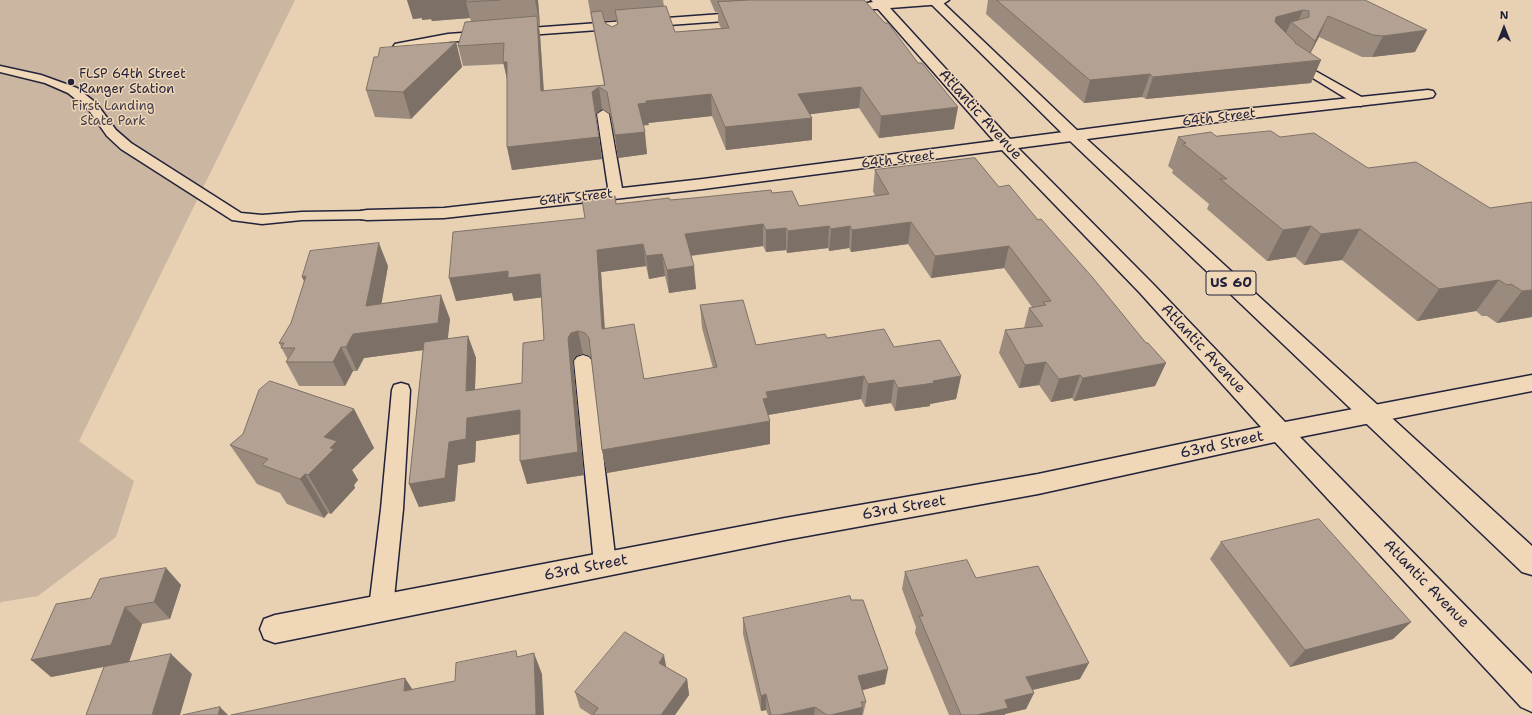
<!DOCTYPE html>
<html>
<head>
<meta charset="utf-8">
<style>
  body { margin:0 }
  #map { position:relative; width:1532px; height:715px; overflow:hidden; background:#e8d0b3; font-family:"Shantell Sans",sans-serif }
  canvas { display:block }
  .north { position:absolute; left:1484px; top:8px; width:40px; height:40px; -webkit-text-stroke:3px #f0d7b8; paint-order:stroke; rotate:0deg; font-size:11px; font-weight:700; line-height:16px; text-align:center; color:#22223b }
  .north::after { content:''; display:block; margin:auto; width:14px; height:18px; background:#22223b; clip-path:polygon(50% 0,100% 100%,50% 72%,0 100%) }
</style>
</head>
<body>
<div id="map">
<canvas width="1532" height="715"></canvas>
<div class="north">N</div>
</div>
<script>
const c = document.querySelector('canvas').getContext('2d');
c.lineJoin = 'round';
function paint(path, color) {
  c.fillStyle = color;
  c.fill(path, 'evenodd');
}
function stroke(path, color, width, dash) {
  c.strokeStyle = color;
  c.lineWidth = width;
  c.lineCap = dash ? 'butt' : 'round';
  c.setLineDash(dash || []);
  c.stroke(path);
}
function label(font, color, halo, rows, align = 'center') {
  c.font = font + ' "Shantell Sans",sans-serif';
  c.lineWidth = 3;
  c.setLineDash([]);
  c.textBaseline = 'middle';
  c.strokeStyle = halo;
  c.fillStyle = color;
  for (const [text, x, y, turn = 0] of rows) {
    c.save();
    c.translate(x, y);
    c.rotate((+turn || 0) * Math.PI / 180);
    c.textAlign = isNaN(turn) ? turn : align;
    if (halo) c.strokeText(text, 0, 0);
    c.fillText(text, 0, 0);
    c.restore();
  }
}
const green = new Path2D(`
  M0 0H295L79 441 134 481 116 537 38 596 1 602 0 604Z`);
const lane = new Path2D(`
  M1294 59 1365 99 1367 102 1361 106 1357 105 1290 64 1288 62Z
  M0 66 41 75 77 88 96 103 116 130 131 143 241 213 262 215 302 212 367 211 372 212 374 215 372 218 367 219 302 220 262 224 232 220 121 149 107 136 88 109 68 93 45 83 0 72Z
  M603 110 609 114 623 194 621 197H611L609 194 597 114Z
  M583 355 589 357 592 361 616 564 613 571 605 574 597 571 594 564 574 361 577 357Z
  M401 383 408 385 410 390 403 509 393 608 389 616 381 619 373 616 369 608 381 509 392 390 394 385Z`);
const street = new Path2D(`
  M871 0H949L943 4 890 8 1010 139 1225 111 1428 90 1433 91 1435 94 1433 97 1428 98 1225 121 1018 148 1154 285 1285 422 1532 375V391L1300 437 1532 674V712L1521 707 1275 442 1038 494 785 540 275 643 264 639 260 629 264 619 275 615 785 518 1038 474 1261 427 1140 293 1002 150 703 189 444 218 367 220 361 219 358 215 361 211 367 210 444 208 703 179 994 141 878 9H867L865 6 867 3 873 2Z
  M749 12 753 13 755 16 753 19 514 36 448 42 400 51 395 50 393 47 395 44 400 43 448 34Z`);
const highway = new Path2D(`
  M927 0H940L1080 133 1532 546V575L1522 572 1068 139Z`);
const wall = new Path2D(`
  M407 0H538L540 26H539L540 35 544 91 604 85 592 22 588 0H663L664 6 675 32 721 28 718 22V12H715L710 0H864L954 129 879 138 859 108 810 114 812 118V140L726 150 712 116 648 123 649 125H643L647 154 618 158 610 114 602 109 596 114 602 159 512 170 507 147V80L504 64 463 66 458 46 471 21 470 18 432 21 431 19 422 20V18L413 19ZM616 20 617 24 612 27 605 23 604 21Z
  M988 0H1365L1415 52 1372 57H1362L1319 37 1310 53 1321 60 1311 83 1146 99 1142 97 1084 103 986 14Z
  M456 42 462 67 411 119 375 117 366 90 378 57Z
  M1216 136 1280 137 1368 168 1490 208 1532 317 1497 323 1487 316H1482L1476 311 1417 321 1342 260 1304 265 1295 257 1267 261 1207 209 1209 204 1172 173 1173 170 1168 166 1178 137Z
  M875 170 999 187 1038 220 1146 343 1166 363 1155 386 1074 401 1072 398 1051 402 1039 385 1019 388 999 353 1005 330 1024 328 1029 308 1032 307 1004 268 931 278 908 244 851 252 849 248 829 251 828 248 787 253 786 250 766 252 763 246 691 256 696 289 669 293 665 276 649 279 646 266 601 272 605 329 644 379 713 368 702 328 700 305 756 345 827 338 894 347 961 376 956 399 930 404V406L895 411 891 403 865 407 861 399 768 415 770 444 607 473 602 450 591 358 589 356 583 354 576 356 573 361 584 475 527 484 520 434 476 441 475 462 458 465 455 501 419 507 409 484 423 350 364 358 357 371H353L345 386H299L286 362 288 360 279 343 291 323 388 266 381 304 450 319 447 339 468 336 476 358 475 390 522 383 544 340 541 297 514 301 512 293 456 301 585 218 616 204 670 200 772 193 799 206 875 196 873 191Z
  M354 409 374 448 352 470 358 480 354 485 355 488 331 514 328 513 324 518 287 504 280 493 257 484 230 445 243 434Z
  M1221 542 1411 622 1393 639 1290 667 1210 559Z
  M166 568 181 585 170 619 142 624 129 662 51 677 91 598Z
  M905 572 976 578 1080 679 1032 690 1034 693 1026 709 1005 714V715H949L915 633 916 627 902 589Z
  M743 618 885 684 862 690 866 702 863 715H768L766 710 761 711 743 634Z
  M667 668 687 679 689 695 675 715H591L580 708 575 692Z`);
const shadedWall = new Path2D(`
  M407 0H473L466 2 470 18 432 21 431 19 422 20V18L413 19Z
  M535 0H538L540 26Z
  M1303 10 1296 26 1291 22 1286 33 1268 39 1276 17Z
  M537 16 540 35 545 113 541 91Z
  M1328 16 1319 37 1306 62 1321 60 1311 83 1146 99 1153 77 1295 43H1296L1287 64 1306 62 1315 41Z
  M1427 30 1415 52 1372 57 1383 36Z
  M456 42 462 67 411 119 403 92Z
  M503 62H507L508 83Z
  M1150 74 1142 97 1084 103 1090 80Z
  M599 87 602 109 596 114 592 92Z
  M861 87 859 108 797 116 798 94Z
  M711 94 712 116 648 123 649 125 640 126 638 104 646 101Z
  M958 107 954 129 879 138 881 116Z
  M812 118V140L726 150 725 127Z
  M645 132 647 154 618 158 615 135Z
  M599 137 602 159 512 170 507 147Z
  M911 222 908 244 851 252 852 230Z
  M763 224V246L686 256 685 234Z
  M829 226 828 248 787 253 788 231Z
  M850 226 849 248 829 251 831 229Z
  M1311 226 1295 257 1267 261 1283 230Z
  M786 228V250L766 252V230Z
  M1360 229 1342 260 1304 265 1321 234Z
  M379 243 388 266 377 330 366 306Z
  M643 244 646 266 601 272 606 352 602 329 597 250Z
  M1009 246 1004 268 931 278 935 256Z
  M662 254 665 276 649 279 646 256Z
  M694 266 696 289 669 293 667 270Z
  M508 271 540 274 545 297 514 301 512 293 456 301 449 278Z
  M306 276 313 300 302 277Z
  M1499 280 1476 311 1417 321 1439 289Z
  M1532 290V317L1497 323 1522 291Z
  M441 295 450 319 447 347 364 358 357 371 346 347 353 334Z
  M578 331 583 354 576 356 573 361 584 475 527 484 520 461 568 338 571 333Z
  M468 336 476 358 474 414 466 391Z
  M341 347 353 371 345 386 333 362Z
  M1046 362 1039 385 1019 388 1025 365Z
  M1166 363 1155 386 1074 401 1083 378Z
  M1080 375 1072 398 1051 402 1059 379Z
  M864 376 861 399 768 415 763 399 766 392Z
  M961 376 956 399 930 404V406L895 411 898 388 933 381Z
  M894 380 891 403 865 407 868 384Z
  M354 409 374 448 352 470 358 480 354 485 355 488 331 514 308 475 324 437Z
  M520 410 526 433 476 441 475 462 458 465 455 501 419 507 409 484 449 442 467 418Z
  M770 421V444L607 473 602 450Z
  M305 474 328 513 324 518 300 479Z
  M166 568 181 585 170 619 154 602Z
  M125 607 142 624 129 662 51 677 31 660Z
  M1411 622 1393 639 1290 667 1305 650Z
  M534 653 542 674 544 715H536Z
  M171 654 192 674 180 715H152Z
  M664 655 667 671 659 663Z
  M1089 663 1080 679 1019 693 1026 677Z
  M888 669 885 684 856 692 858 676Z
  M405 678 418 698 404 691Z
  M687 679 689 695 675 715H661Z
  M1034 693 1026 709 1005 714V715H977L1005 700Z
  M766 694V710L761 711V696Z
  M220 707 228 715H218Z
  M815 707 814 715H779Z
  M863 707 862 715H831Z`);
const building = new Path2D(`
  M467 0H500L466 2Z
  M750 0H864L885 23H888L918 63H922L958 107 881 116 861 87 798 94 812 118 725 127 711 94 646 101V103L638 104 645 132 615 135 607 92 599 87 592 92 599 137 507 147V62H503L504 43 458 46 465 22 537 16 541 91 605 85 591 12 602 11 605 23 612 27 618 24 615 10 666 6 675 32 729 28 718 2Z
  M997 0H1365L1427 30 1383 36 1373 35 1328 16 1315 41 1291 22 1309 17V11L1303 10 1276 17 1275 22 1296 43H1295L1321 60 1153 77 1150 74 1090 80Z
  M456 42 403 92 366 90 374 57H378L380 48Z
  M1271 131 1280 137 1314 133 1368 168 1416 162 1490 208 1532 202V290L1522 291 1511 284 1507 285 1499 280 1439 289 1360 229 1321 234 1311 226 1283 230 1220 179H1227L1183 144 1186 143 1178 137 1211 132 1216 136Z
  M975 158 999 187 1009 185 1038 220 1041 219 1093 278 1146 343H1148L1166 363 1083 378 1080 375 1059 379 1046 362 1025 365 1005 330 1043 326 1029 308 1046 305 1043 302 1051 301 1009 246 935 256 911 222 852 230 850 226 831 229 829 226 788 231 786 228 766 230 763 224 685 234 694 266 667 270 662 254 646 256 643 244 597 250 602 329 634 324 644 379 717 367 700 305 743 300 756 345 825 334 827 338 884 329 894 347 940 340 961 376 933 381 934 383 898 388 894 380 868 384 864 376 766 392 768 398 763 399 770 421 602 450 589 338 585 333 578 331 571 333 568 338 578 452 520 461V410L467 418 466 439 449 442 445 478 409 484 424 342 468 336 466 391 522 383 523 343 544 340 540 274 508 278V271L449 278 453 232 585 218 582 200 615 196 616 204 669 198 670 200 694 198 771 190 772 193 792 191 799 206 889 194 875 170Z
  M379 243 366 306 441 295 438 323 353 334 346 347H341L333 362H286L295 348H281L284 343H279L291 323 306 276 302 277 310 251Z
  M270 381 354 409 324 437 337 441 330 448 334 449 308 475 305 474 300 479 262 465 268 459 230 445 243 434 259 390Z
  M1319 519 1411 622 1305 650 1221 542Z
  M967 560 976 578 1038 566 1089 663 1026 677 1034 693 1005 700 1008 708 977 715H961L919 616H923L905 572Z
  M166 568 154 602 125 607 111 645 31 660 56 604 91 598 100 579Z
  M850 596 851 600H863L888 669 858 676 866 702H861L863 707 831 715H827L815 707 779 715H771L766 694 761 696 743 618Z
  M625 632 664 655 659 663 687 679 661 715H593L598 708 575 692Z
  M516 651 517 657 534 653 536 715H231L405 678 404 691 455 681 456 663Z
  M171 654 152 715H86L104 667Z
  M220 707 218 715H183Z`);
const markers = [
  [71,82,4,"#22223b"]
];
const farPoinames = [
  ["FLSP 64th Street",79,75],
  ["Ranger Station",79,90]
];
const farParknames = [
  ["First Landing",113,107],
  ["State Park",113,122]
];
const farStreetnames = [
  ["64th Street",1219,118,-7],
  ["64th Street",898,160,-7],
  ["64th Street",576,198,-6]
];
const shields = [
  [1231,283,50]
];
const shieldNames = [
  ["US 60",1231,283]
];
const streetNames = [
  ["Atlantic Avenue",980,115,48],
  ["Atlantic Avenue",1203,349,47],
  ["63rd Street",1222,445,-12],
  ["63rd Street",904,508,-10],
  ["63rd Street",586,568,-11],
  ["Atlantic Avenue",1426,584,46]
];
paint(green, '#cab6a1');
stroke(lane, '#22223b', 3);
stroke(street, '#22223b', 3);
stroke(highway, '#22223b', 3);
paint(lane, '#f0d7b8');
paint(street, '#f0d7b8');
paint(highway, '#f0d7b8');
paint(wall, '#9a8b7e');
paint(shadedWall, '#7d7167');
paint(building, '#b3a293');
stroke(building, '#7d7167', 1);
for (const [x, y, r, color] of markers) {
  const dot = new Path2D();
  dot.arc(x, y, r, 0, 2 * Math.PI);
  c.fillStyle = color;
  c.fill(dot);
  stroke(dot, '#f0d7b8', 1.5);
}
label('13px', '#22223b', '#f0d7b8', farPoinames, 'left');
label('13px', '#44404f', '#f0d7b8', farParknames);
label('13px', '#22223b', '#f0d7b8', farStreetnames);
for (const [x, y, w] of shields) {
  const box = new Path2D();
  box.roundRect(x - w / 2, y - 12, w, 24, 3);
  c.fillStyle = '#f0d7b8';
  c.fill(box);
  stroke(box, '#22223b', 1);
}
label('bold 14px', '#22223b', null, shieldNames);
label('15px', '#22223b', '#f0d7b8', streetNames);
</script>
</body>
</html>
